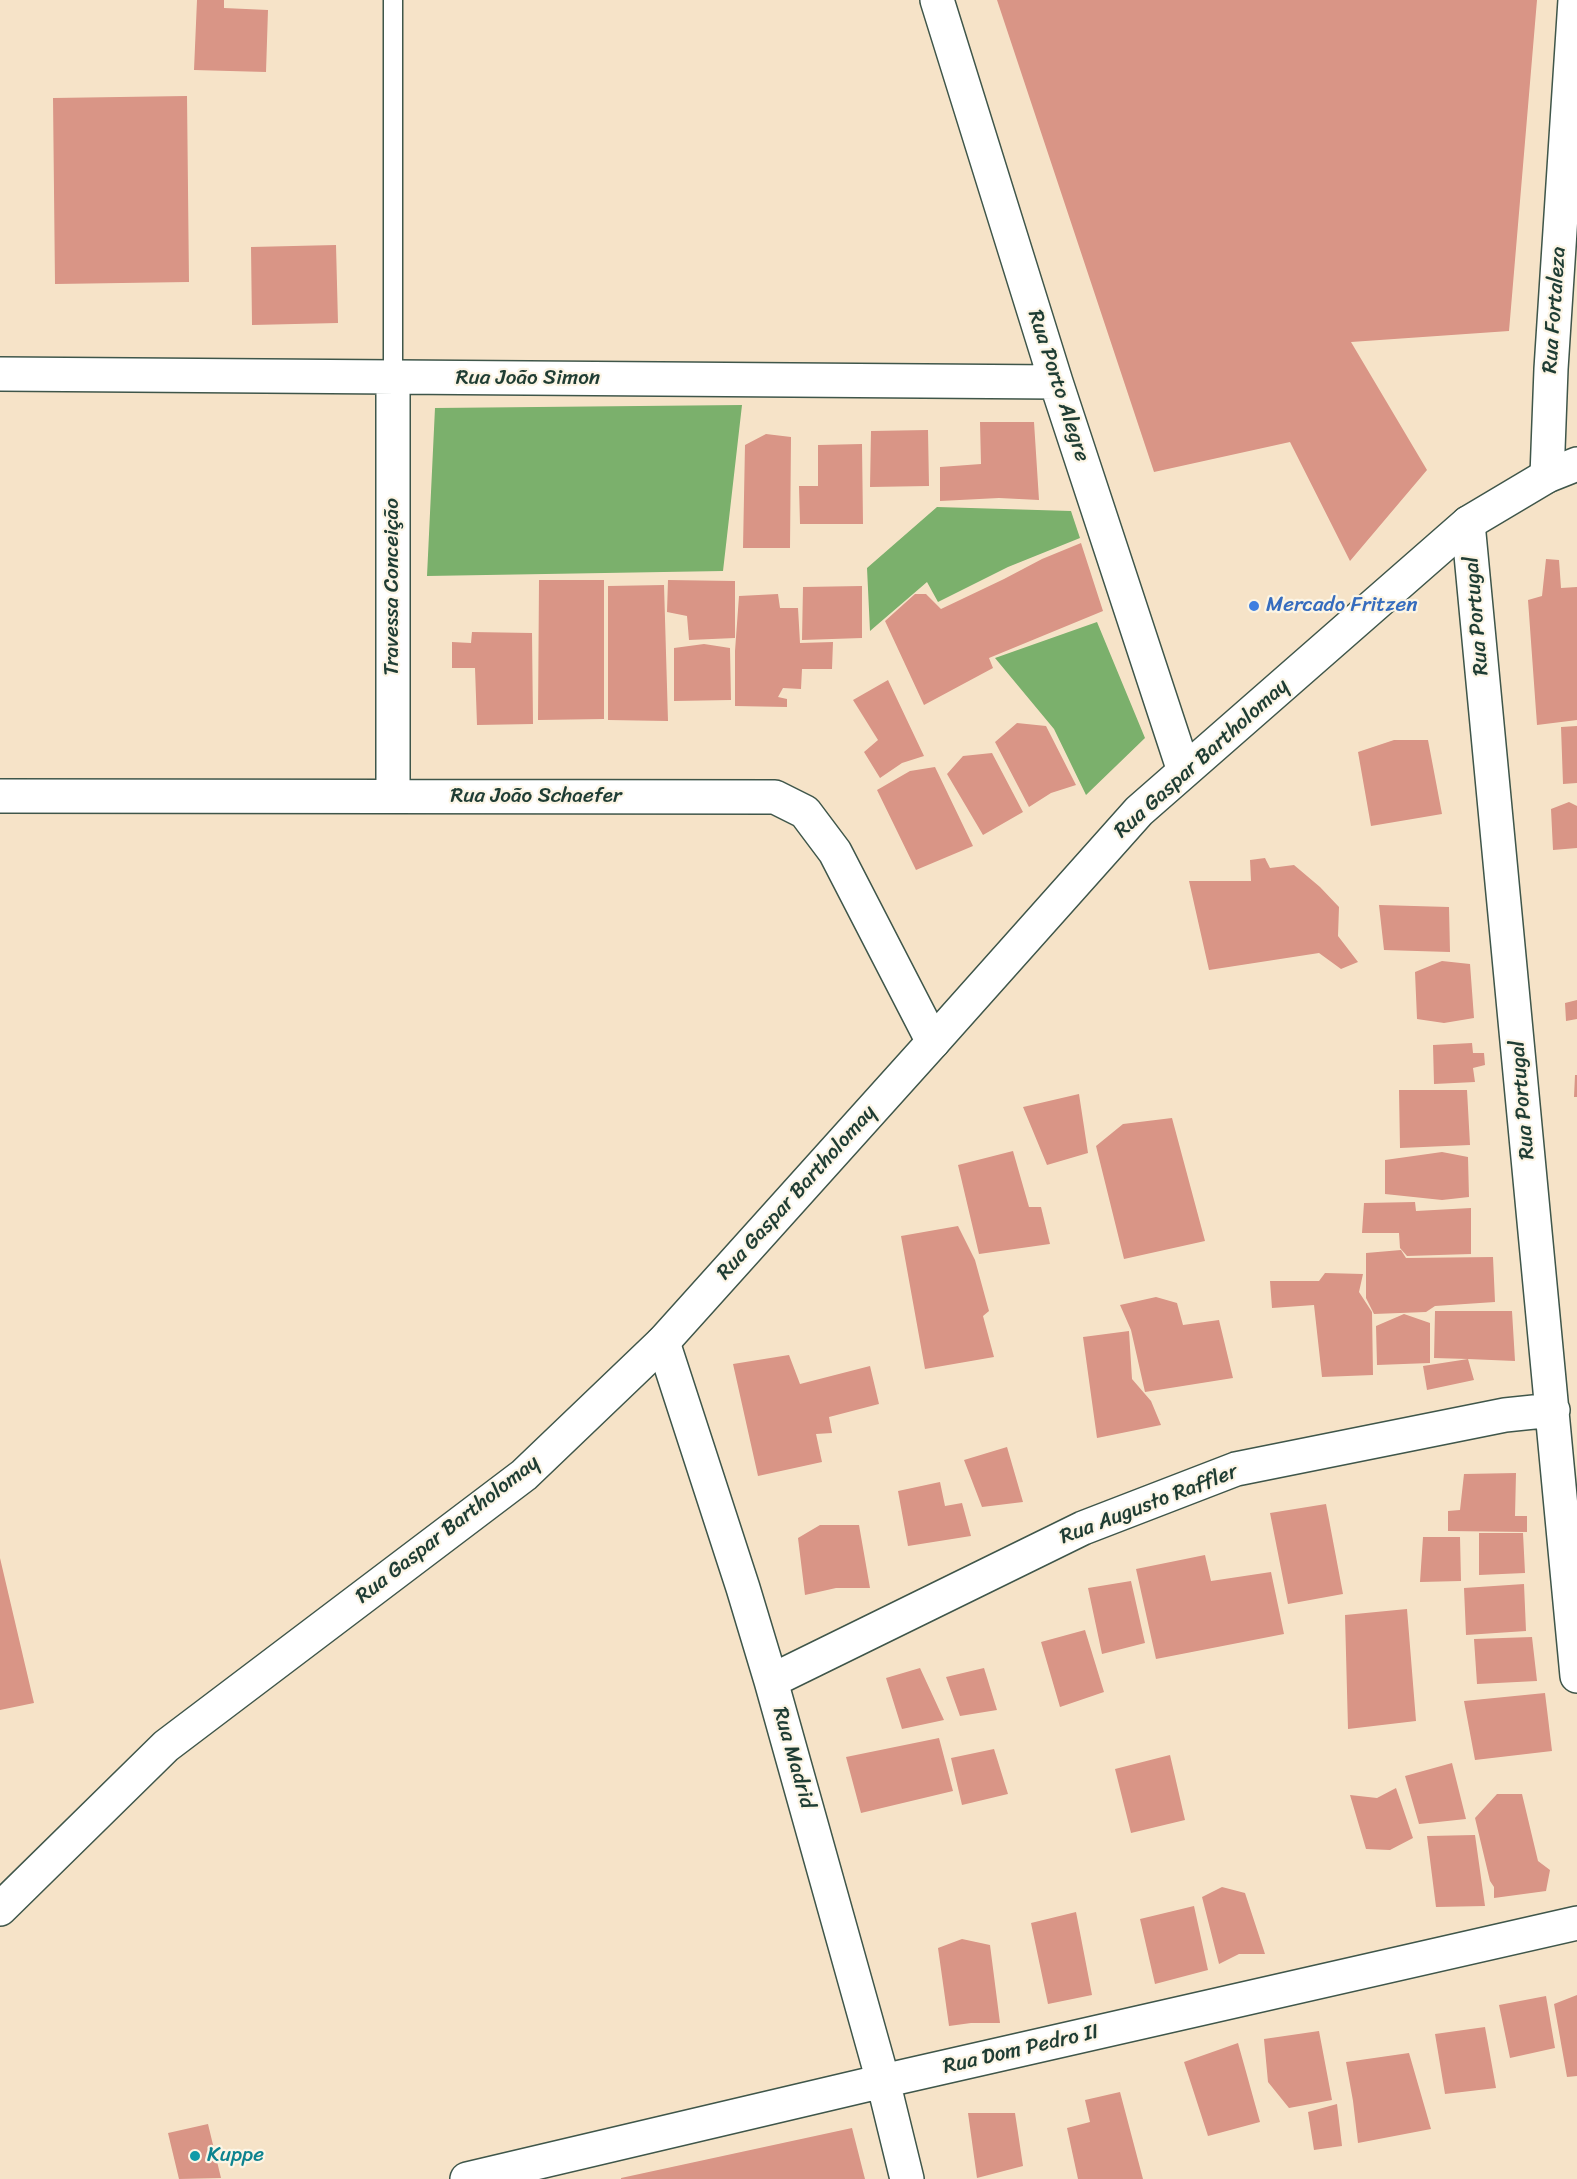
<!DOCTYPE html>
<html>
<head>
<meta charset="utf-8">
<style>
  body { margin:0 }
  canvas { display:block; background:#f6e3c8 }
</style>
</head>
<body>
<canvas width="1577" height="2179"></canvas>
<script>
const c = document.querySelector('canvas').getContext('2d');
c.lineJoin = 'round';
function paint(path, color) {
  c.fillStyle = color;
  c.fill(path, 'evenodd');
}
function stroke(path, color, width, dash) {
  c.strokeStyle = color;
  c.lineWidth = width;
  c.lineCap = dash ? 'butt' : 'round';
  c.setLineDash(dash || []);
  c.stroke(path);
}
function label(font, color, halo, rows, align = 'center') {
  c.font = font + ' Sriracha,sans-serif';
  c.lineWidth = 4.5;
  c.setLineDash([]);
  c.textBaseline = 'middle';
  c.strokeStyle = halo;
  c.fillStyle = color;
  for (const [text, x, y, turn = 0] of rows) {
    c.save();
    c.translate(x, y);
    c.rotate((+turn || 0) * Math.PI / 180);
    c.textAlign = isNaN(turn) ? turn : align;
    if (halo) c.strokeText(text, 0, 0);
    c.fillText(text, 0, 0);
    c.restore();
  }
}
const forest = new Path2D(`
  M742 405 723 571 427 576 435 408Z
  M937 507 1071 511 1080 538 1008 567 938 602 927 582 870 631 867 568Z
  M1097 622 1145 738 1086 795 1054 729 995 658Z`);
const building = new Path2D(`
  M197 0H224V8L268 10 266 72 194 70Z
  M997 0H1537L1509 331 1351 342 1427 470 1350 561 1290 442 1154 472Z
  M187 96 189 282 55 284 53 98Z
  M336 245 338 323 252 325 251 247Z
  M980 422H1034L1039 500 999 498 940 501V467L981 464Z
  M928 430 929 486 870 487 871 431Z
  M766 434 791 437 790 548H743L745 445Z
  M862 444 863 524H800L799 486H818V445Z
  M1081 543 1103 611 989 658 993 668 924 705 885 621 915 594H926L941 609 1004 579 1042 559Z
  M1546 559 1559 560 1561 588 1577 587V720L1537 725 1528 600 1542 596Z
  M539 580H604V719L538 720Z
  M668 580 735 581V638L689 640 687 616 667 612Z
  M664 585 668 721 608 720V586Z
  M862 586V638L802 640 803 587Z
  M778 594 780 608H798L800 643 833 642 832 669H802L801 689 783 688 778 697 787 699V707L735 706V651L739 596Z
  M472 632 532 633 533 724 477 725 475 668H452V642L471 643Z
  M704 644 730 648 731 700 674 701V648Z
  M888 680 924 756 902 763 880 778 864 752 878 740 853 700Z
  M1017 723 1046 726 1076 785 1051 793 1029 807 995 742Z
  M1577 726V783L1563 784 1561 727Z
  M1394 740H1428L1442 814 1371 826 1358 752Z
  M992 753 1023 812 983 835 947 774 963 756Z
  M935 767 973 846 916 870 877 790 910 771Z
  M1569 802 1577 806V848L1553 850 1551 809Z
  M1265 858 1270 868 1294 865 1320 887 1339 907 1338 936 1358 962 1341 969 1319 953 1209 970 1189 881H1251L1250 860Z
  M1379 905 1449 907 1450 952 1384 950Z
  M1442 961 1470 964 1474 1018 1444 1023 1417 1019 1415 972Z
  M1577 1000V1019L1566 1021 1565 1003Z
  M1472 1043 1473 1053H1484L1485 1065 1473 1068 1475 1082 1434 1084 1433 1045Z
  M1575 1075H1577V1097H1574Z
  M1399 1090H1467L1470 1145 1400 1148Z
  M1079 1094 1088 1153 1047 1165 1023 1107Z
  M1172 1118 1205 1241 1124 1259 1096 1146 1123 1124Z
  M1013 1151 1029 1207H1041L1050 1244 979 1254 958 1165Z
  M1442 1152 1468 1157 1469 1197 1442 1200 1385 1194V1160Z
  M1415 1202 1416 1211 1471 1208V1254L1407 1256 1400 1248 1399 1233H1362L1364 1203Z
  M958 1226 975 1260 989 1311 983 1316 994 1357 925 1369 901 1236Z
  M1401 1250 1406 1258 1493 1257 1495 1302 1435 1306 1426 1312 1374 1314 1366 1298V1253Z
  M1325 1273 1363 1274 1359 1292 1372 1312 1373 1375 1322 1377 1314 1305 1272 1308 1270 1281H1319Z
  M1156 1297 1177 1303 1183 1325 1219 1320 1233 1378 1145 1392 1131 1330 1120 1305Z
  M1435 1311H1512L1515 1361 1468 1359 1474 1380 1427 1390 1423 1366 1468 1359 1434 1358Z
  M1404 1314 1430 1323V1363L1377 1365 1376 1326Z
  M1129 1331 1132 1379 1151 1401 1161 1425 1097 1438 1083 1337Z
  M789 1355 800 1384 870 1366 879 1404 829 1417 832 1433 816 1434 822 1462 758 1476 733 1364Z
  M1007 1447 1023 1502 982 1507 964 1460Z
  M1516 1473 1515 1516H1527V1532L1448 1531V1511L1460 1510 1464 1474Z
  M940 1482 945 1506 962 1503 971 1536 908 1546 898 1491Z
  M1326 1504 1343 1594 1288 1604 1270 1513Z
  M820 1525H859L870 1588H836L805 1595 798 1538Z
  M1479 1533H1523L1525 1573 1479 1575Z
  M1423 1537H1460L1461 1581 1420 1582Z
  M1205 1555 1211 1581 1271 1572 1284 1634 1156 1659 1136 1569Z
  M0 1558 34 1703 0 1710Z
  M1131 1581 1145 1643 1102 1654 1088 1588Z
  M1524 1584 1526 1631 1466 1635 1464 1588Z
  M1407 1609 1416 1721 1348 1729 1345 1615Z
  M1085 1630 1104 1692 1060 1707 1041 1642Z
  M1532 1637 1537 1681 1477 1684 1474 1639Z
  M920 1668 944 1720 902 1729 886 1678Z
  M984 1668 997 1710 960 1716 946 1677Z
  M1545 1693 1552 1751 1475 1760 1464 1701Z
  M939 1738 953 1791 861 1813 846 1757Z
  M994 1749 1008 1794 962 1805 951 1758Z
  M1170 1755 1185 1820 1131 1833 1115 1769Z
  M1452 1763 1466 1819 1419 1824 1405 1776Z
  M1396 1788 1413 1838 1390 1850 1366 1849 1350 1795 1377 1798Z
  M1497 1794H1522L1538 1861 1550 1870 1546 1891 1494 1898V1887L1490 1881 1475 1818Z
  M1475 1835 1485 1906 1436 1907 1427 1836Z
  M1222 1887 1245 1893 1265 1954H1239L1219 1964 1202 1897Z
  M1194 1906 1208 1970 1155 1984 1140 1919Z
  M1076 1912 1092 1995 1048 2004 1031 1923Z
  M962 1939 990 1945 1000 2023H971L949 2026 938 1948Z
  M1577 1995V2076L1567 2077 1554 2004Z
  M1546 1996 1555 2048 1510 2058 1499 2005Z
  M1485 2027 1496 2088 1445 2094 1435 2034Z
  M1319 2031 1332 2100 1289 2108 1268 2082 1264 2039Z
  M1238 2043 1260 2122 1208 2136 1184 2062Z
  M1409 2053 1431 2129 1358 2143 1353 2101 1346 2062Z
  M1120 2092 1143 2179H1078L1067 2128 1090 2122 1085 2100Z
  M1337 2104 1342 2146 1314 2150 1308 2112Z
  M968 2113H1015L1023 2166 977 2178Z
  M208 2124 221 2178 179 2179 168 2133Z
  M852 2128 865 2179H621V2178Z`);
const service = new Path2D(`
  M393 378V0`);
const minor = new Path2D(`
  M937 0 1056 382 1184 771
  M0 374 1056 382
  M393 378V796
  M1547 476 1551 369 1575 0
  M1468 523 1577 1676
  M0 796 775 797 805 812 835 852 933 1042
  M663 1342 743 1588 771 1681 883 2081 907 2179
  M771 1681 1083 1528 1236 1469 1505 1415 1553 1410
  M467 2179 883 2081 1577 1923`);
const secondary = new Path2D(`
  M0 1909 166 1746 524 1475 663 1342 933 1042 1139 811 1468 523 1547 476 1577 464`);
const markers = [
  [1254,606,6,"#3f7fe0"],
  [195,2156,6,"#0f9aa8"]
];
const streetNames = [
  ["Rua Fortaleza",1555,310,-86],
  ["Rua João Simon",528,379],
  ["Rua Porto Alegre",1058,386,72],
  ["Travessa Conceição",393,587,-90],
  ["Rua Portugal",1477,616,-95],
  ["Rua Gaspar Bartholomay",1202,759,-42],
  ["Rua João Schaefer",536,797],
  ["Rua Portugal",1523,1100,-95],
  ["Rua Gaspar Bartholomay",797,1193,-48],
  ["Rua Augusto Raffler",1149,1505,-21],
  ["Rua Gaspar Bartholomay",448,1530,-38],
  ["Rua Madrid",793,1758,74],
  ["Rua Dom Pedro II",1021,2050,-13]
];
const shopNames = [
  ["Mercado Fritzen",1266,606]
];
const cultureNames = [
  ["Kuppe",207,2156]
];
paint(forest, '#7bb06c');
paint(building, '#d99586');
stroke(service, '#3f564a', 21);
stroke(minor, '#3f564a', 36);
stroke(secondary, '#3f564a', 36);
stroke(service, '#fff', 18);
stroke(minor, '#fff', 33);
stroke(secondary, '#fff', 33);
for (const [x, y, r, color] of markers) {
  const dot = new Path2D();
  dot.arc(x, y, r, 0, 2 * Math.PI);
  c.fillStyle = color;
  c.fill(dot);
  stroke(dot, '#fcf5e5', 2);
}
label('21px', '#1f3d34', '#fcf5e5', streetNames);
label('21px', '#366cbe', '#fcf5e5', shopNames, 'left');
label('21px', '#0d838f', '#fcf5e5', cultureNames, 'left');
</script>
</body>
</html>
